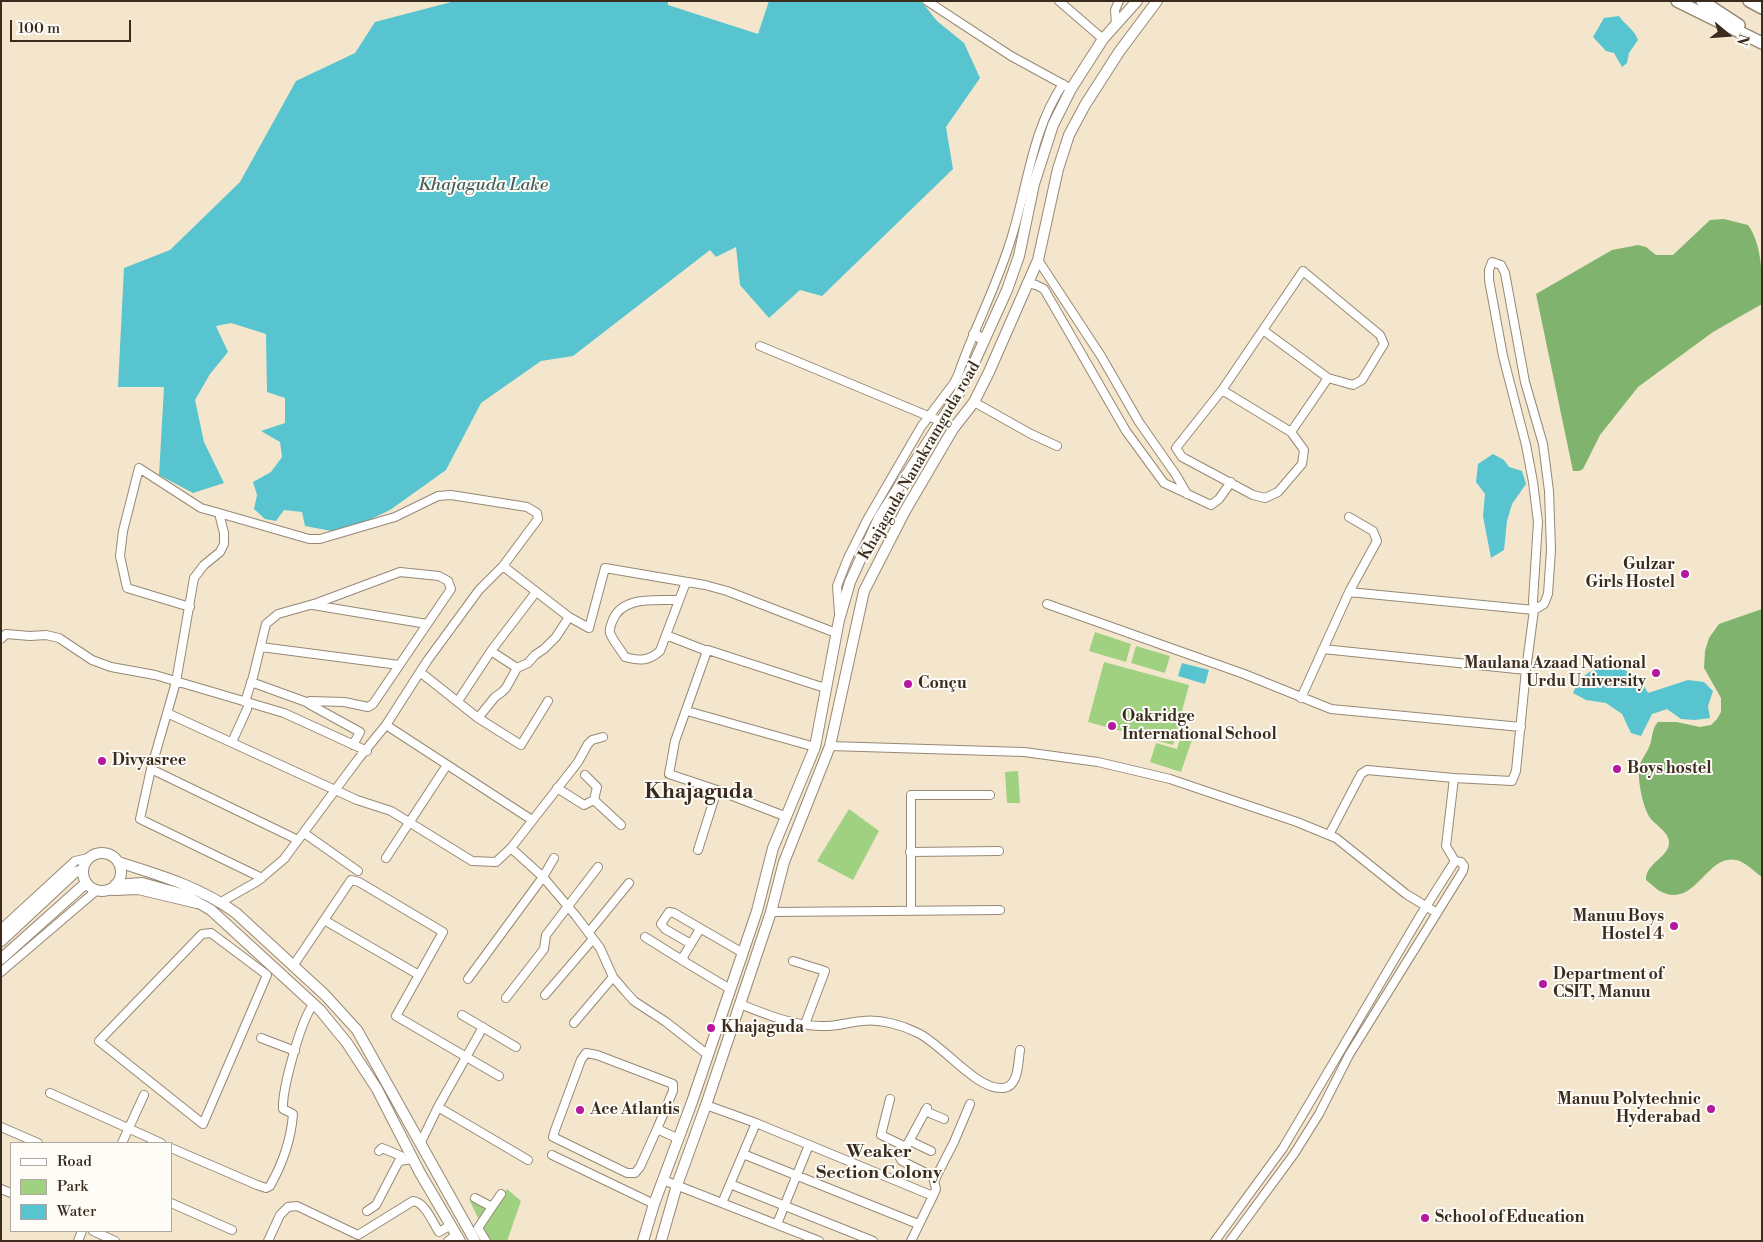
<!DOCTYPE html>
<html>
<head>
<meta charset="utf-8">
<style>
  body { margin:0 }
  #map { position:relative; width:1763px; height:1242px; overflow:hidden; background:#f3e6cc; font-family:"Libre Bodoni",serif }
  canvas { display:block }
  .frame { position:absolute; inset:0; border:2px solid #3b2a1e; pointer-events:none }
  .legend { position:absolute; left:10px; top:1142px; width:162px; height:90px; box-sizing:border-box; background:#fdfcf7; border:1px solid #afa8a0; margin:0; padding:6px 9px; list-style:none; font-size:15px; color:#3b2a1e }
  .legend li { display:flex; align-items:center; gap:10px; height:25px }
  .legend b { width:25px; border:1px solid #afa8a0 }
  .north { position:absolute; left:1703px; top:10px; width:50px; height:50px; -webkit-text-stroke:4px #fdfcf7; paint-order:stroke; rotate:108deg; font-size:14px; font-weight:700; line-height:20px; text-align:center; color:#3b2a1e }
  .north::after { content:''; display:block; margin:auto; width:18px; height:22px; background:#3b2a1e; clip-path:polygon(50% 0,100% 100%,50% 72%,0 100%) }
  .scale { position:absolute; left:10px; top:20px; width:121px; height:22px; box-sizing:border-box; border:2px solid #3b2a1e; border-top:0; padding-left:6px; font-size:15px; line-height:18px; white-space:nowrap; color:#3b2a1e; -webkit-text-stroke:4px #fdfcf7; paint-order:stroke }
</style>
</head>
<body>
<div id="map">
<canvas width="1763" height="1242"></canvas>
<div class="frame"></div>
<ul class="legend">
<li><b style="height:6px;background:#fff"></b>Road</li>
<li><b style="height:14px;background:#a0d180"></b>Park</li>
<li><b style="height:14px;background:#57c4d0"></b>Water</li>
</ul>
<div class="north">N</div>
<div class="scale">100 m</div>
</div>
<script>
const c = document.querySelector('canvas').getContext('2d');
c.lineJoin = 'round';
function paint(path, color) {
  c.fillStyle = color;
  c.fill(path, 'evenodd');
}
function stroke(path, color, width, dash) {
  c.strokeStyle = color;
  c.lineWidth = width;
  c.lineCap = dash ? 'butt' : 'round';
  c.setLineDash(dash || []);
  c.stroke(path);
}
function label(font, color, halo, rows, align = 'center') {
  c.font = font + ' "Libre Bodoni",serif';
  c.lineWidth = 4;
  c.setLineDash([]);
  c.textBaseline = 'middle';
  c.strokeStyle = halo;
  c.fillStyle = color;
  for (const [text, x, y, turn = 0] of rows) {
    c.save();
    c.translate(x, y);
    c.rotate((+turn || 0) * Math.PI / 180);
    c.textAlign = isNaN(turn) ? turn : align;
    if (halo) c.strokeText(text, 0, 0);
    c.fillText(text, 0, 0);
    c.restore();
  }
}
const green = new Path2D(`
  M1095 632 1131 644 1126 662 1089 651Z
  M1136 646 1170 656 1165 673 1131 663Z
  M1104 662 1189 685 1173 745 1088 722Z
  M1184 727 1195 731 1181 772 1150 762 1156 743 1177 749Z
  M1018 771 1020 803H1007L1005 772Z
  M849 809 879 831 853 880 817 861Z
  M507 1189 521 1201 507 1241H489L469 1199 495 1206Z`);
const forest = new Path2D(`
  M1724 219 1748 225C1763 246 1762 278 1762 304L1713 332 1638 387 1600 435 1583 469 1579 471H1573L1536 294 1612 250 1638 245 1646 247 1656 255H1673L1710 220Z
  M1762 609V877C1755 872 1744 861 1736 860 1706 853 1695 912 1658 890 1654 887 1650 883 1646 880 1645 863 1670 857 1669 842 1669 833 1657 826 1651 819 1643 810 1636 775 1640 764 1642 758 1647 753 1649 747 1653 739 1651 729 1658 722H1677L1700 727 1711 725 1717 719 1721 712V698L1704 668 1705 651 1709 638 1719 624Z`);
const water = new Path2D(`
  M455 1H668V5L758 34 769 1H921L937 21 964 43 980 78 946 127 953 169 822 296 800 290 769 318 740 285 736 247 716 257 710 250 573 356 541 361 481 403 446 470 390 510 342 533 305 526 302 512 284 510 276 521 265 519 254 509 257 495 253 482 271 472 282 457 280 442 261 431 285 423V398L267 392 266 334 231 323 216 326 228 352 210 374 195 400 204 442 224 483 193 493 159 475 164 387H118L124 268 170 250 240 182 296 81 355 53 375 22Z
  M1619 16C1626 26 1634 29 1638 40L1629 53 1627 63 1622 67 1614 53 1606 51 1593 37 1604 18Z
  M1493 454 1504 460 1509 467 1522 471 1526 484 1512 504 1507 521 1504 550 1491 558 1483 516 1485 494 1476 482 1478 464Z
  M1182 663 1209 670 1205 684 1178 676Z
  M1622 668 1641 681 1648 693 1688 680 1704 682 1713 691 1708 706 1710 718 1695 720 1681 719 1667 709 1652 714 1641 736 1631 733 1622 714 1606 703 1586 700 1573 693C1584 667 1597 669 1622 668Z`);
const minor = new Path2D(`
  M927 1 1011 56 1066 86
  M1059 1 1103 39
  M1116 24 1115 10 1119 1
  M1038 260 1101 356 1139 422 1176 475 1187 494
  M1027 283 1036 285 1044 289 1126 431 1164 483 1211 505
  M760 346 940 421
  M1222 390 1303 271 1380 335 1384 344 1362 380 1353 385 1328 378 1263 330
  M974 402 1031 434 1057 446
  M1291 432 1304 450 1302 464 1278 492 1265 498 1253 495 1182 457 1176 448 1222 390 1291 432 1328 378
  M1211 505 1219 499 1231 482
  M503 566 569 617 589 628 605 568 705 585 727 591 836 633
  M678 600C656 601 621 595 612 622 611 625 609 629 610 633 613 641 621 650 625 657 640 661 649 661 660 651L686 582
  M1047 604 1244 674 1331 709 1521 727
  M313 605 427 624
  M190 607 127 588 120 556 123 531 139 468 201 508 219 513
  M839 614 837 586 848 558 867 520 921 427 954 383 958 375C974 328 998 284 1012 236 1028 184 1032 130 1063 84
  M666 635 707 651 708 650 825 688
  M1 639 6 634 30 636 46 635 59 638 92 660 111 667 155 675 284 713 367 751
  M261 647 399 665
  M1323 649 1526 670
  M707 651 675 741 669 774 717 790 787 817
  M517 668 491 651 536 592
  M420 672 478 718 521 745 548 701
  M251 682 309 703
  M1301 698 1349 592 1377 541 1373 531 1349 517
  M458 701 491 651
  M245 702 253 677 266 624 278 614 317 603 400 572 439 576 448 581 451 589 373 704 368 707 344 702 310 701 309 704 360 732 353 745
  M687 711 815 747
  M167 713 357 800 391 811 472 861 496 862 511 848 578 762 588 744 592 740 603 737
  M478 718 495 697 502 692 506 688 517 668 528 663 535 655 544 649 556 637 569 617
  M386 725 532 820
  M232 742 247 709
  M830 746 1024 752 1098 762 1170 779 1297 822 1336 838 1406 894 1437 913
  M151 769 298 840
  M585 775 597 787 594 800 621 825
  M557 788 584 805 594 800
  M304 833 358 871
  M1329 835 1361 774 1367 770 1454 778
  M511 848 543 877 576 916 600 948 613 977 625 991 634 1001 666 1022 708 1055
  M698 850 717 790
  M910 852 999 851
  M386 858 447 765
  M105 890 115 891 138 890 197 904
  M221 902 258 881 284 859 359 758 386 725 427 661 479 590 503 566 538 519 537 513 527 507 451 495 438 496 395 517 320 539H309L219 513 224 533V544L220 552 204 565 194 578 176 682 151 769 140 819 262 878
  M911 911V795H990
  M771 912 1000 910
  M324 920 419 975 396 1016 499 1076
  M1 929 75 861 88 858
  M700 929 683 957 685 962 730 989
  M589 932 629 883
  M211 933 267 975 203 1124 99 1041 202 934Z
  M645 937 685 962
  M691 944 665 929 661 924 669 912 674 913 743 953
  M793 961 825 971 805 1024
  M293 966 351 880 359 882 443 932 419 975
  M1 972 97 890
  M468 979 543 877 554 858
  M545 995 593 939
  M506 998 544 949 546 935 598 867
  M740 1004C765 1014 794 1026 821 1026 835 1027 849 1022 863 1021 881 1019 902 1025 918 1033 943 1045 976 1090 1003 1088 1019 1087 1018 1062 1020 1050
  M462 1015 516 1047
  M574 1023 613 977
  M261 1038 295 1051
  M50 1093 161 1143
  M890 1099 881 1135 906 1147
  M706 1105 756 1123 933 1196 911 1241
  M438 1107 528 1160
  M927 1108 900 1158 902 1161 936 1178
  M925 1111 944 1119
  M1 1127 38 1143
  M657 1129 673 1091V1084L597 1055 586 1053 581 1060 555 1130 553 1137 627 1173H635L640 1167 657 1129 679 1139
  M910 1141 931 1151
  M421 1142 438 1107 483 1027
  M122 1143 144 1095
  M171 1148 257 1185 266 1188 270 1186C283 1163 291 1140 293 1114L283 1109C282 1089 301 1020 313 1005
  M379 1151 382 1148 401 1156
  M743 1154 918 1224
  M552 1155 654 1204
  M663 1180 819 1241
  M730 1184 873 1241
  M1 1189 11 1193
  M933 1196 936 1189 934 1181 954 1142 970 1104
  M475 1198 492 1207 478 1228 486 1241
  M171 1203 232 1230
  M722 1203 756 1123
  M492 1207 501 1194
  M367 1211 376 1205 399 1161 413 1159
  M777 1224 809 1145
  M93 1231 115 1241
  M78 1241 82 1231
  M268 1241 280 1215 288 1207 297 1206 358 1235 413 1201C425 1202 433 1223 439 1232L451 1225
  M448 1241 456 1235
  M1215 1241 1283 1148 1420 916 1455 861
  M1230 1241 1294 1154 1319 1114 1349 1055 1463 871 1464 866 1461 862 1455 861 1446 846 1454 778 1512 781 1516 771 1526 670 1534 610 1533 601 1538 522 1533 482 1526 445 1503 356 1489 280V270L1492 262 1501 265 1505 273 1525 382 1543 444 1549 491 1551 550 1548 594 1544 604 1534 610 1349 592`);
const major = new Path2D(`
  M974 334 984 340
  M83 872a19 19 0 1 1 38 0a19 19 0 1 1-38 0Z
  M118 862C160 875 200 887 236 913L325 995 357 1030 475 1241
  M115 885 142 883 185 895 211 910 320 1010 347 1043 377 1089 420 1173 460 1241
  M1 941 75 872 83 870
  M1 959 86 883
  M643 1241 654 1204 692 1102 757 911 773 848 815 747 839 620 850 582 879 518 959 393 974 363 1007 290 1019 256 1034 184 1053 125 1071 89 1103 39 1137 1
  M661 1241 677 1185 706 1105 771 912 784 862 830 746 864 591 905 511 953 429 974 402 989 372 1038 260 1058 169 1069 135 1085 105 1119 52 1157 1`);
const highway = new Path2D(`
  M1677 1 1762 43
  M1702 1 1739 25
  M1749 1 1762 8`);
const markers = [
  [1685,574,5,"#b5179e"],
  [1656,673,5,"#b5179e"],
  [908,684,5,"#b5179e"],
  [1112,726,5,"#b5179e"],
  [102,761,5,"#b5179e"],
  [1617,769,5,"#b5179e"],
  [1674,926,5,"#b5179e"],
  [1543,984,5,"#b5179e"],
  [711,1028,5,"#b5179e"],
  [1711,1109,5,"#b5179e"],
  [580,1110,5,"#b5179e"],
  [1425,1218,5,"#b5179e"]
];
const streetNames = [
  ["Khajaguda Nanakramguda road",920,461,-60]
];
const poiNames = [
  ["Gulzar",1675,565,"right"],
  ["Girls Hostel",1675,583,"right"],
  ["Maulana Azaad National",1646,664,"right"],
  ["Urdu University",1646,682,"right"],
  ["Conçu",918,684],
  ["Oakridge",1122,717],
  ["International School",1122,735],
  ["Divyasree",112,761],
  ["Boys hostel",1627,769],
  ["Manuu Boys",1664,917,"right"],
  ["Hostel 4",1664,935,"right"],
  ["Department of",1553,975],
  ["CSIT, Manuu",1553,993],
  ["Khajaguda",721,1028],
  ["Manuu Polytechnic",1701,1100,"right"],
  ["Hyderabad",1701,1118,"right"],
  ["Ace Atlantis",590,1110],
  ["School of Education",1435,1218]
];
const waterNames = [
  ["Khajaguda Lake",483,186]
];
const neighbourhoodNames = [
  ["Weaker",879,1153],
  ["Section Colony",879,1174]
];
const districtNames = [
  ["Khajaguda",699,793]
];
paint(green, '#a0d180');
paint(forest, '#80b36e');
paint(water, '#57c4d0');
stroke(minor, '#978875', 10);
stroke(major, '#978875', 12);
stroke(highway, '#978875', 14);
stroke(minor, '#fff', 8);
stroke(major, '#fff', 10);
stroke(highway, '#fff', 11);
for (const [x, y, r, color] of markers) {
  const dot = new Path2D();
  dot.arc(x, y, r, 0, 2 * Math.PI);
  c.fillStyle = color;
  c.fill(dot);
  stroke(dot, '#fdfcf7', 2);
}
label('16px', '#3b2a1e', '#fdfcf7', streetNames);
label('bold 16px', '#3b2a1e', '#fdfcf7', poiNames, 'left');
label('italic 18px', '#45605c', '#fdfcf7', waterNames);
label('bold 18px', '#3b2a1e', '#fdfcf7', neighbourhoodNames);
label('bold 21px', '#3b2a1e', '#fdfcf7', districtNames);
</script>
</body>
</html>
